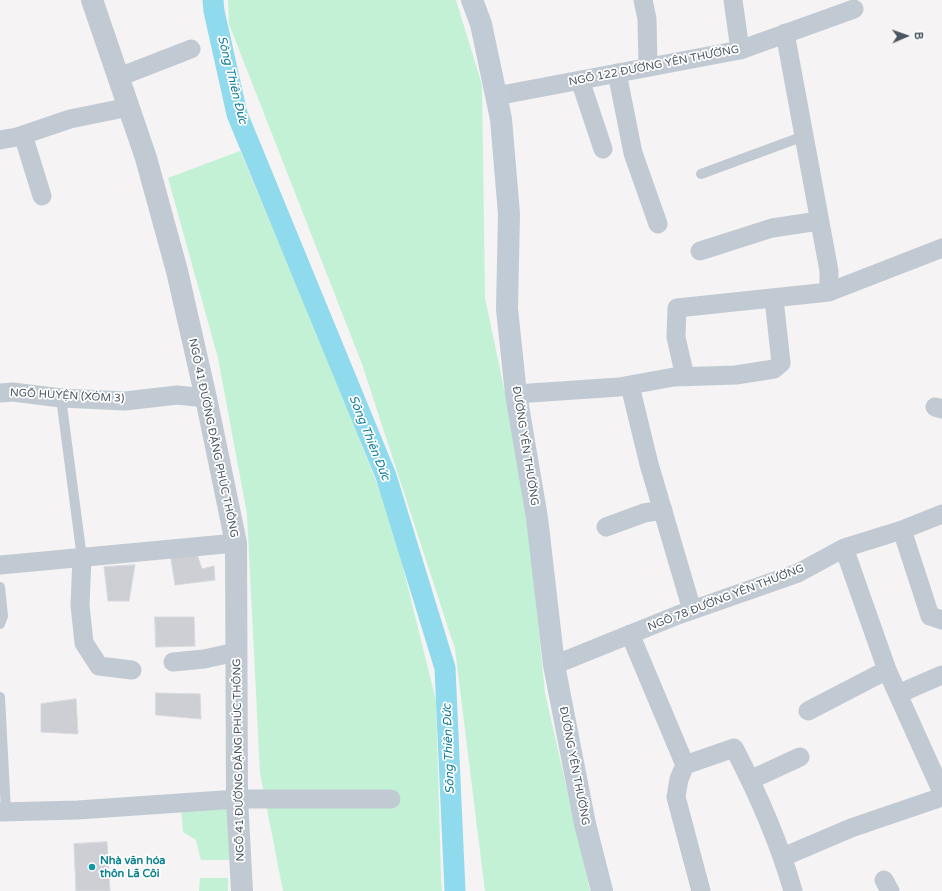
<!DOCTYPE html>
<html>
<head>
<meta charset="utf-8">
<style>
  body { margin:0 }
  #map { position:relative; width:942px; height:891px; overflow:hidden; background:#f5f3f3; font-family:"Varela Round",sans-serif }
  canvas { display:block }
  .north { position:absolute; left:886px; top:16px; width:40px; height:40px; -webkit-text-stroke:3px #fff; paint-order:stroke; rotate:88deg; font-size:11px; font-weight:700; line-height:16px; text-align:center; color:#4a5661 }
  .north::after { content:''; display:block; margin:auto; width:14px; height:18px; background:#4a5661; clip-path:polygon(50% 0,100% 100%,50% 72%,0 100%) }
</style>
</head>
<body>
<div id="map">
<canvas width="942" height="891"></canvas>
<div class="north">B</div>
</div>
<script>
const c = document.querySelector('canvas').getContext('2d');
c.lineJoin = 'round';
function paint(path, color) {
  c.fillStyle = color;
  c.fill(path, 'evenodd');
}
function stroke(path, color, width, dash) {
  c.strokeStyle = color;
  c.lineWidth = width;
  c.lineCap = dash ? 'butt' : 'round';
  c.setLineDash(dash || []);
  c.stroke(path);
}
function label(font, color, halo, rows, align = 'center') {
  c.font = font + ' "Varela Round",sans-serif';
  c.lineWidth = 3.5;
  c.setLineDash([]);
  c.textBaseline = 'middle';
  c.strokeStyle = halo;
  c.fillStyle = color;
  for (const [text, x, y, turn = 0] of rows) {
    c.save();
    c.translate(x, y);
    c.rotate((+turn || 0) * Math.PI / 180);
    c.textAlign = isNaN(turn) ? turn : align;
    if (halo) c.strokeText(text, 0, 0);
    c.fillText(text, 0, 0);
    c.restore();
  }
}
const green = new Path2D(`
  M228 0H456L482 85 485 298 524 483 545 693 590 891H485L455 649 362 364 229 24Z
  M240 151 316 330 391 519 436 701 441 877 442 891H283L260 773 247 514 218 358 168 178Z
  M230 800 233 860H201L196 840 183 832 181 807Z
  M200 878H228V891H199Z`);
const canal = new Path2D(`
  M213 0 214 11 237 114 386 476 445 668 455 891`);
const building = new Path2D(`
  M196 551 202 569 214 566 215 580 175 585 170 553Z
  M135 565 129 601H108L104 567Z
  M155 617H194L195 646 156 647Z
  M156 693 200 694 201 719 156 715Z
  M76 699 78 734 41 732V704Z
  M107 842 110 891H76L74 844Z`);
const service = new Path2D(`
  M701 174 804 136
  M61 398 82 558
  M0 587 3 616 0 624
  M0 697 6 812`);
const minor = new Path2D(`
  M643 0 647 19 648 67
  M733 0 740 50
  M785 33 829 271V292
  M617 73 633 153 658 224
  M119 77 191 49
  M580 80 603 149
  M496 96 740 50 854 9
  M23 135 42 196
  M0 140 17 137 70 119 129 107
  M700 251 772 228 819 221
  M685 377 676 337 677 308 829 292 942 248
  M630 386 649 464 692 610
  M0 393 13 392 61 398 125 401 177 395 206 398
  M516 394 619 387 674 377 736 375 774 369 781 363 774 299
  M935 407 942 409
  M606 527 644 513 663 510
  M902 530 930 616 942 620
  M844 548 887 670 942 792
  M82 558 80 605 84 643 99 666 132 670
  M0 565 236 543
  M630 634 685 765 679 779 676 797 701 891
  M173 662 204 659 236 652
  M554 665 678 615 798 573 844 548 902 530 942 514
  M898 694 942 675
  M808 711 887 670
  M685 765 734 748C758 794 779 842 793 891
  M750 780 800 757
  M0 812 78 810 237 799H391
  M783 857 851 828 942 797
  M884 880 890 891`);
const tertiary = new Path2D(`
  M92 0 146 158 177 271 206 398 236 543 237 799 242 891`);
const secondary = new Path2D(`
  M472 0 481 24 501 119 509 214 507 309 516 394 537 518 554 665 585 824 602 891`);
const markers = [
  [92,867,4,"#0f9aa8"]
];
const streetNames = [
  ["NGÕ 122 ĐƯỜNG YÊN THƯỜNG",654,66,-11],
  ["NGÕ HUYỆN (XÓM 3)",67,396,3],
  ["NGÕ 41 ĐƯỜNG ĐẶNG PHÚC THÔNG",213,438,78],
  ["ĐƯỜNG YÊN THƯỜNG",525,446,81],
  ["NGÕ 78 ĐƯỜNG YÊN THƯỜNG",726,598,-21],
  ["NGÕ 41 ĐƯỜNG ĐẶNG PHÚC THÔNG",239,760,-91],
  ["ĐƯỜNG YÊN THƯỜNG",574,766,79]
];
const cultureNames = [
  ["Nhà văn hóa",100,861],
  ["thôn Lã Côi",100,874]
];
const waterNames = [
  ["Sông Thiên Đức",232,80,76],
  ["Sông Thiên Đức",369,438,68],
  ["Sông Thiên Đức",449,749,-92]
];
paint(green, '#c3f1d5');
stroke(canal, '#90daee', 21);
paint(building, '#cdcfd5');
stroke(building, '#d7d9de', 1);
stroke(service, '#c1cad2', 10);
stroke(minor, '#c1cad2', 19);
stroke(tertiary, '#c1cad2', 22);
stroke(secondary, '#c1cbd6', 22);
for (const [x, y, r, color] of markers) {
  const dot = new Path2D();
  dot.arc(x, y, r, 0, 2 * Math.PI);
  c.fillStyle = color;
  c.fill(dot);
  stroke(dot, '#fff', 1.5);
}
label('11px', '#4a5661', '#fff', streetNames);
label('bold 11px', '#0d838f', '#fff', cultureNames, 'left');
label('italic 12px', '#0c7c9b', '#fff', waterNames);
</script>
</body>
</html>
